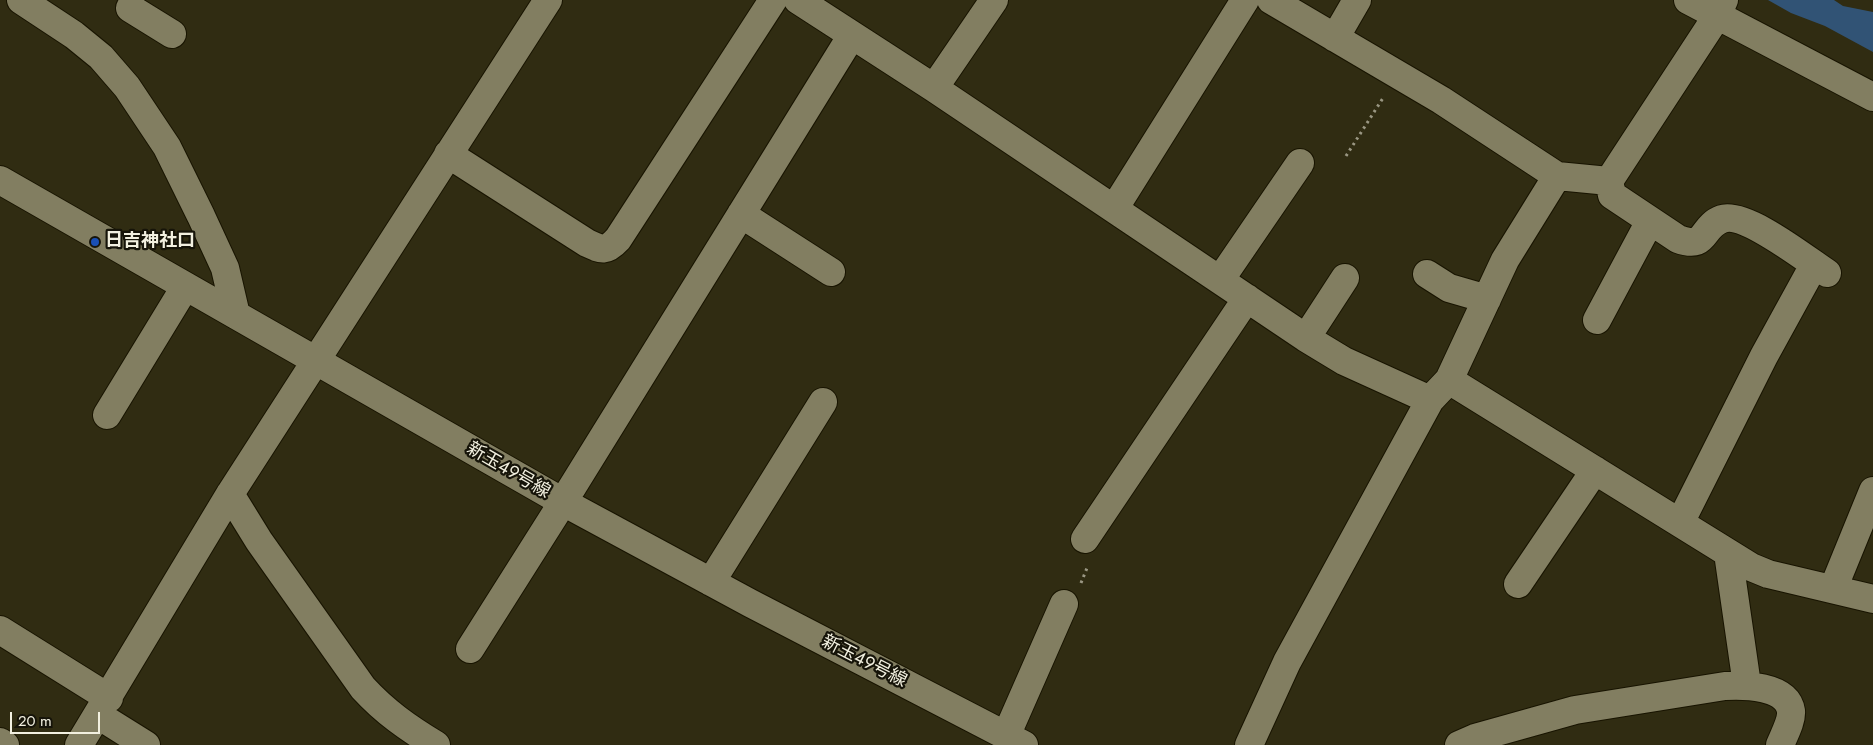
<!DOCTYPE html>
<html>
<head>
<meta charset="utf-8">
<style>
  body { margin:0 }
  #map { position:relative; width:1873px; height:745px; overflow:hidden; background:#302c12; font-family:Jost,sans-serif }
  canvas { display:block }
  .scale { position:absolute; left:10px; top:712px; width:90px; height:22px; box-sizing:border-box; border:2px solid #f2f0e0; border-top:0; padding-left:6px; font-size:15px; line-height:18px; white-space:nowrap; color:#f2f0e0; -webkit-text-stroke:4px #161409; paint-order:stroke }
</style>
</head>
<body>
<div id="map">
<canvas width="1873" height="745"></canvas>
<div class="scale">20 m</div>
</div>
<script>
const c = document.querySelector('canvas').getContext('2d');
c.lineJoin = 'round';
function paint(path, color) {
  c.fillStyle = color;
  c.fill(path, 'evenodd');
}
function stroke(path, color, width, dash) {
  c.strokeStyle = color;
  c.lineWidth = width;
  c.lineCap = dash ? 'butt' : 'round';
  c.setLineDash(dash || []);
  c.stroke(path);
}
function label(font, color, halo, rows, align = 'center') {
  c.font = font + ' Jost,"Noto Sans JP",sans-serif';
  c.lineWidth = 4.5;
  c.setLineDash([]);
  c.textBaseline = 'middle';
  c.strokeStyle = halo;
  c.fillStyle = color;
  for (const [text, x, y, turn = 0] of rows) {
    c.save();
    c.translate(x, y);
    c.rotate((+turn || 0) * Math.PI / 180);
    c.textAlign = isNaN(turn) ? turn : align;
    if (halo) c.strokeText(text, 0, 0);
    c.fillText(text, 0, 0);
    c.restore();
  }
}
const water = new Path2D(`
  M1768 0H1834L1843 6 1873 12V52L1825 26 1791 13Z`);
const path = new Path2D(`
  M1346 156 1383 98
  M1081 583 1087 568`);
const minor = new Path2D(`
  M21 0 74 35 101 57 127 87 167 147 201 216 225 268 236 315
  M798 0 934 88 1306 338 1344 361 1430 400
  M1271 0 1441 100 1557 176 1609 181 1717 16 1724 0
  M1688 0 1873 97
  M130 8 172 34
  M1335 38 1357 0
  M934 88 994 0
  M448 154 587 243C602 250 606 252 618 239L773 0
  M0 180 563 502 750 603 1024 745
  M1609 181 1612 195 1678 239C1708 250 1700 227 1722 219 1745 211 1807 260 1827 273
  M1114 209 1245 0
  M741 214 831 272
  M1427 274 1449 288 1487 299
  M1220 280 1300 163
  M1597 320 1650 221
  M1306 338 1345 278
  M1449 380 1751 567 1768 574 1873 599
  M107 415 185 287
  M230 494 259 541 363 688C385 712 408 728 436 745
  M1680 523 1764 356 1814 265
  M1085 539 1247 298
  M1728 553 1747 685
  M711 582 823 402
  M1518 584 1595 470
  M1833 589 1873 491
  M0 630 109 698
  M470 649 563 502 852 35
  M98 715 146 745
  M1006 736 1064 604
  M0 742 5 745
  M79 745 230 494 548 0
  M1249 745 1287 662 1430 400 1449 380 1505 260 1557 176
  M1459 745 1475 738 1575 710 1725 686C1743 685 1787 685 1791 711 1792 721 1784 735 1780 745`);
const markers = [
  [95,242,5,"#1a4fb4"]
];
const poiNames = [
  ["日吉神社口",105,242]
];
const streetNames = [
  ["新玉49号線",508,471,30],
  ["新玉49号線",864,662,27]
];
paint(water, '#315375');
stroke(minor, '#181400', 30);
stroke(path, '#9a9783', 3, [2.5, 4]);
stroke(minor, '#827e61', 28);
for (const [x, y, r, color] of markers) {
  const dot = new Path2D();
  dot.arc(x, y, r, 0, 2 * Math.PI);
  c.fillStyle = color;
  c.fill(dot);
  stroke(dot, '#161409', 2);
}
label('bold 18px', '#f2f0e0', '#161409', poiNames, 'left');
label('18px', '#f2f0e0', '#161409', streetNames);
</script>
</body>
</html>
